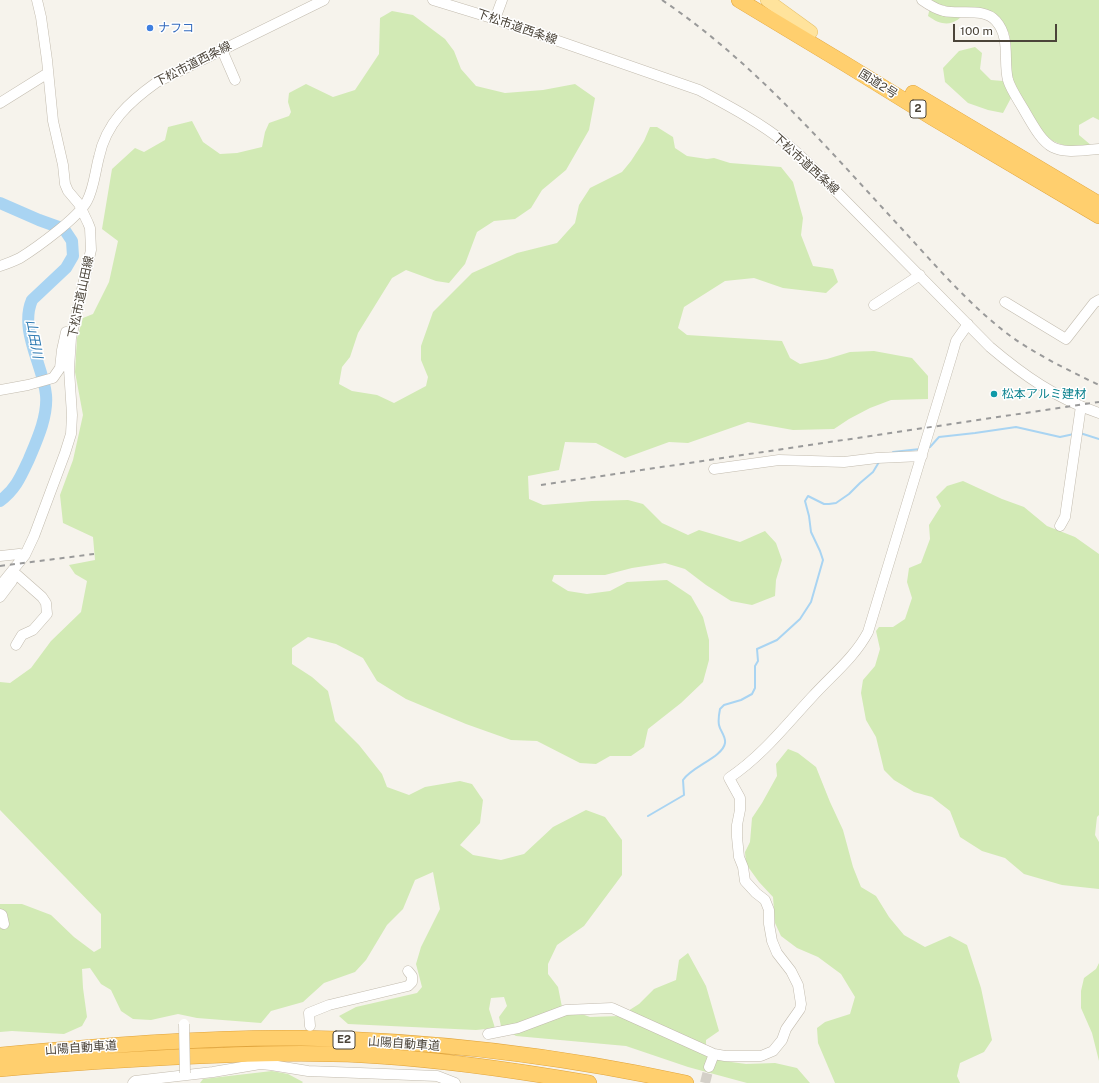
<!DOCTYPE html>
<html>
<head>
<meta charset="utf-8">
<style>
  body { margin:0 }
  #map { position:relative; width:1099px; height:1083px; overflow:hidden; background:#f6f3ec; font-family:"Public Sans",sans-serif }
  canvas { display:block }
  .scale { position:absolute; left:953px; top:24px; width:104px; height:18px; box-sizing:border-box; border:2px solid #4b4439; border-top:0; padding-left:5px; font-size:12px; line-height:14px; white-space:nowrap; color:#4b4439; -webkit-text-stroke:3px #fff; paint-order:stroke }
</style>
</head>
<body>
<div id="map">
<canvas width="1099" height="1083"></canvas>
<div class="scale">100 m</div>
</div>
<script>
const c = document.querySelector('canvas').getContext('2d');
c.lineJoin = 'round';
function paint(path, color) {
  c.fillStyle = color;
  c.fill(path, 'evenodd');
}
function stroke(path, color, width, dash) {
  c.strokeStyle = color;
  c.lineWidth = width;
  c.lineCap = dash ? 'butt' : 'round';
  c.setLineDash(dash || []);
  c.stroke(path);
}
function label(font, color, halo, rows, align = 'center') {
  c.font = font + ' "Public Sans","Noto Sans JP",sans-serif';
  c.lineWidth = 3;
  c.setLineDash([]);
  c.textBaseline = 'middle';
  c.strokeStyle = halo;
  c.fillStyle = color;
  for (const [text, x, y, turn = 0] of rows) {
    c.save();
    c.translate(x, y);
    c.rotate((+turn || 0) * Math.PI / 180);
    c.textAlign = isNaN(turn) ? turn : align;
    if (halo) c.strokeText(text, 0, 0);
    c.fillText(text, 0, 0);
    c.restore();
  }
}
const green = new Path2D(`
  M929 0H1099V120L1093 117 1079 125V135L1092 146C1048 152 1037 128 1011 98L1003 113 988 110 968 103 945 82 943 68 959 51 975 47 982 53 980 69 991 80 1003 81 1011 48 1009 33 997 17 969 9C956 24 946 29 928 16L931 3Z
  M392 11 413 15 445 39 454 51 461 69 476 86 505 93 543 90 575 84 595 98 589 130 566 170 542 190 531 208 515 219 494 221 477 232 465 264 449 283 436 281 406 270 392 278 358 333 350 357 342 367 339 384 352 391 377 395 394 403 426 386 428 377 421 360V346L433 312 472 273 517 253 557 243 575 223 579 205 590 188 622 172 631 161 644 141 650 127H657L673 137 675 148 687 156 707 159 714 158 730 163 781 167 793 182 803 218 801 235 813 266 833 269 838 282 826 293 783 288 754 278 725 281 684 307 678 328 687 335 782 341 790 358 800 364 827 359 850 352 874 351 912 358 928 376V399L891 400 870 408 849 419 834 429 793 430 748 422 688 443 669 442 625 458 596 443 565 442 559 470 528 476 529 499 543 505 592 501 628 500 643 504 662 523 688 535 699 530 740 542 765 531 776 543 782 560 776 580 775 596 752 605 731 601 706 585 685 569 665 563 632 568 605 575H554L552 581 568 591 587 594 610 591 627 582 667 580 691 596 703 617 709 640V660L703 682 681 703 648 729 644 747 631 756H610L596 764 580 763 537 741 511 740 466 724 406 699 377 681 363 658 336 644 308 637 292 648V664L312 677 328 691 335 721 359 745 382 774 387 787 409 795 425 787 460 781 472 784 483 800 480 823 460 845 473 855 501 860 524 854 553 827 586 810 605 817 622 840V875L584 926 557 945 548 964V974L558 987 562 1007 590 1017 620 1016 639 1004 654 989 676 980 679 960 688 953 706 986 719 1031 706 1040V1055L724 1061 746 1064 775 1063 797 1068 810 1083H747L688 1067 626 1046 516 1036 501 1026 499 1017 507 1006 504 997 491 998 489 1009 495 1028 476 1030 348 1024 339 1016 356 1007 417 993 422 987 416 964 421 947 440 909 433 872 415 880 403 909 387 925 366 960 355 972 324 983 303 1002 271 1011 261 1023 197 1018 178 1014 151 1020 133 1019 121 1011 111 990 101 984 90 968 82 969 83 988 87 1017 82 1026 64 1034 12 1031 0 1032V904H22L51 915 74 937 94 952 101 948V914L0 810V682L10 683 31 668 51 641 81 612 87 581 75 574 69 565 95 560 93 537 63 523 60 495 73 460 83 415 75 372 77 338 83 318 93 314 109 282 118 241 102 229 112 169 135 148 144 152 165 140 168 127 192 121 203 142 220 154 237 153 262 147 265 132 269 123 289 116 291 112 288 102 289 93 306 84 333 97 355 90 379 54 380 18Z
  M963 481 1002 499 1024 507 1047 526 1075 537 1099 554V815L1097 817 1095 835 1099 842V889L1062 885 1024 874 1005 858 982 851 960 837 950 811 932 797 914 792 894 780 884 770 876 737 866 720 861 693 863 680 875 666 880 649 876 631 879 627H893L905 619 912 598 907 582 909 568 921 563 930 539 929 525 941 506 936 497 947 486Z
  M788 749 798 753 816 767 830 802 843 830 853 867 861 887 876 896 889 917 904 935 925 947 950 936 967 945 981 988 992 1040 984 1052 960 1063 957 1076 960 1083H835L818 1043 817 1028 825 1022 850 1014 855 997 841 974 818 957 797 948 781 936 775 923 773 897 759 882 746 864 745 852 750 842 752 818 762 803 777 776 776 764Z
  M1099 963V1061L1092 1033 1081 1008V991L1084 978 1096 969Z
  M272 1071 288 1074 303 1082 302 1083H200L203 1079Z`);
const stream = new Path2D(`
  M1080 433 1099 439
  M928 447H930L939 437 975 433 1016 427 1060 437 1074 434
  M893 452 920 449
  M648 816 684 795 683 780C691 767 723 757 725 743 726 736 720 731 719 725 718 720 719 714 720 709L724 705 741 700 752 694 755 688V666L758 661 757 649 777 640 800 619 811 602 823 560 820 551 811 532 809 516 805 501 808 496 824 504H829L836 503 849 494 860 483 873 472 879 462`);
const river = new Path2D(`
  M0 203 39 220 64 229 72 241 73 256 66 268 32 300C19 330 43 365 46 395 48 416 37 440 29 459 21 476 16 489 0 501`);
const minorTunnel = new Path2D(`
  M705 1083 709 1067`);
const minor = new Path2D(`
  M433 0 495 19 699 90C729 106 761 123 788 145 798 153 808 163 817 172L990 347C1023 375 1057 399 1099 413
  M922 0C929 5 935 9 944 11 959 15 984 7 996 21 1011 38 1003 61 1008 80 1011 90 1019 101 1024 110 1048 152 1051 154 1099 149
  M495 19 502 0
  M222 50 235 80
  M0 103 48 73
  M0 266C6 264 14 261 20 258 36 248 78 218 87 201 94 188 95 172 99 157 106 123 129 102 157 82L324 0
  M1005 302 1066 339 1094 303 1099 300
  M874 305 920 275
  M0 390 28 385 53 378 60 368 62 350 66 332
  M714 469 779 460 844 462 877 458 922 456
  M1060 526 1065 517 1081 406
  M0 556 19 554 25 555
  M0 586 25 555 34 536 65 453 71 434 72 415 69 369 71 338 91 250 90 228 88 223 79 204 68 191 65 184 63 165 53 121 47 60 41 17 37 0
  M0 597 12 581
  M16 645 22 635 33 630 47 614 46 603 42 597 17 575
  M0 914 2 915 4 924
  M310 1026 309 1013 329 1005 408 986 412 982V976L408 971
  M488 1034 518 1028 566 1010 612 1008 714 1054 725 1056H761L773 1051 782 1040 786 1029 800 1009 801 1004 798 985 791 971 777 953 772 941 769 924V910L765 900 756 893 745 881 743 867 739 857 737 837V825L740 810V798L729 778C762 756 786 725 812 697 831 676 855 657 868 632L952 355 956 341 968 324
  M709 1067 714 1054
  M133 1083 135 1081 213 1072 260 1064 271 1065 308 1071 437 1076 455 1083`);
const major = new Path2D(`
  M767 0 811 32`);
const highway = new Path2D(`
  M739 0 847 65 933 118 1099 216
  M913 93 1099 204
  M0 1055C100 1046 201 1037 301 1038 429 1040 561 1056 686 1083
  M0 1069C66 1063 132 1059 199 1056 253 1054 307 1052 362 1055 438 1059 514 1070 589 1083`);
const rail = new Path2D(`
  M662 0C754 62 827 148 902 229 937 267 976 313 1019 342 1045 359 1072 372 1099 385
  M541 485 1099 402
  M0 566 94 554`);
const minorBridge = new Path2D(`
  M184 1024 185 1073`);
const markers = [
  [150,28,4,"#3f7fe0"],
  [994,394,4,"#0f9aa8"]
];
const shields = [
  [918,109,16],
  [344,1040,22]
];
const shieldNames = [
  ["2",918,109],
  ["E2",344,1040]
];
const streetNames = [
  ["下松市道西条線",517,27,19],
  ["下松市道西条線",193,64,-27],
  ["国道2号",878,84,32],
  ["下松市道西条線",806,164,42],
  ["下松市道山田線",81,297,-78],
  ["山陽自動車道",404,1044,4],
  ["山陽自動車道",81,1048,-4]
];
const shopNames = [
  ["ナフコ",158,28]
];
const cultureNames = [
  ["松本アルミ建材",1002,394]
];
const waterNames = [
  ["山田川",34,339,79]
];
paint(green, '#d2eab5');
stroke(stream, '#a9d4f2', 2);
stroke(river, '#a9d4f2', 12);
stroke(minorTunnel, '#d4d0c8', 10, [10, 5]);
stroke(minor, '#c2bbae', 11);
stroke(major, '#e6c16a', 14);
stroke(highway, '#e0a43c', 16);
stroke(minor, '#fff', 10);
stroke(major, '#ffe39c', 13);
stroke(highway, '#ffcf6e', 15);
stroke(rail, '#9a9a9a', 2, [5, 5]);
stroke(minorBridge, '#c2bbae', 11, []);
stroke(minorBridge, '#fff', 10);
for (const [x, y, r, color] of markers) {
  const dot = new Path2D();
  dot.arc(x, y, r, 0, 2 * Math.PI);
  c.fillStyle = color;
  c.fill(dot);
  stroke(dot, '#fff', 1.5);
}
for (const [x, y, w] of shields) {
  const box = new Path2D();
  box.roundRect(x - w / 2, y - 9, w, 18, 3);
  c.fillStyle = '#fff';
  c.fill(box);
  stroke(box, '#4b4439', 1);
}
label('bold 11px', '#4b4439', null, shieldNames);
label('12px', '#4b4439', '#fff', streetNames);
label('12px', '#366cbe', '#fff', shopNames, 'left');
label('12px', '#0d838f', '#fff', cultureNames, 'left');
label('italic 13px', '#2e7ab2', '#fff', waterNames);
</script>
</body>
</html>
